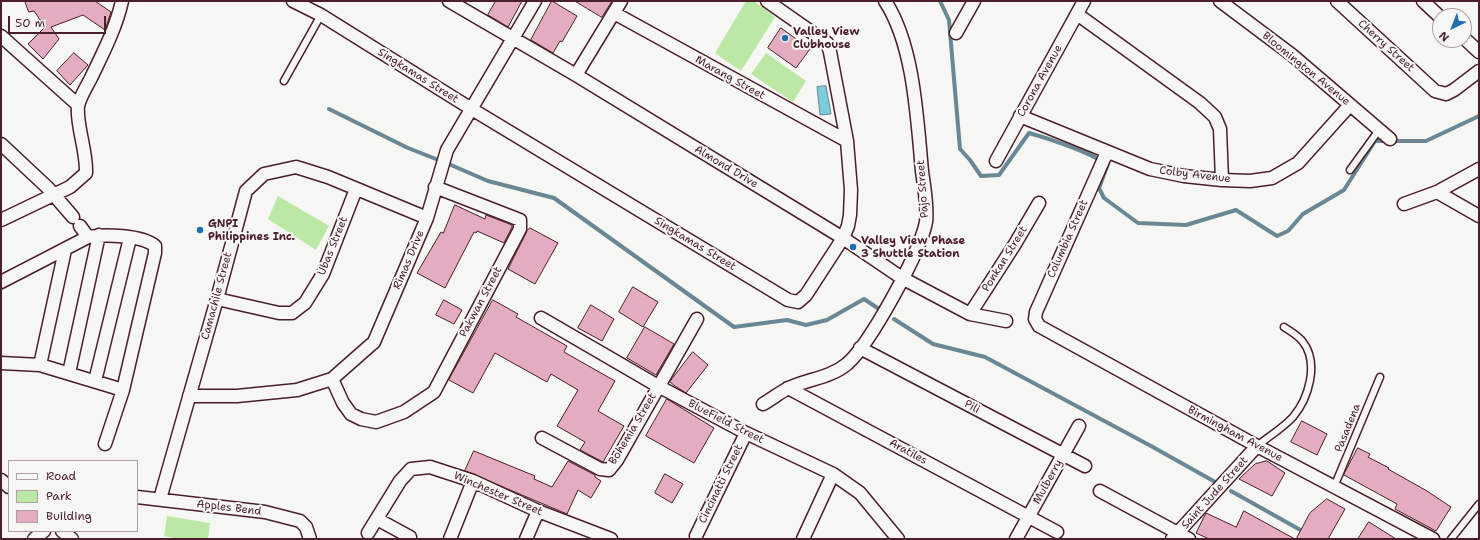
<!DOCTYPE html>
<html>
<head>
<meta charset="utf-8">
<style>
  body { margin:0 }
  #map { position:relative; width:1480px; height:540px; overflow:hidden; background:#f6f6f2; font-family:"Shantell Sans",sans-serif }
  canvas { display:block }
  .frame { position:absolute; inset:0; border:2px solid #4a1f2b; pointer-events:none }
  .legend { position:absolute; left:8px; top:460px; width:130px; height:72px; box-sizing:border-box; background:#f6f6f2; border:1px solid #b1a0a2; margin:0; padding:5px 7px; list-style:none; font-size:12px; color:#4a1f2b }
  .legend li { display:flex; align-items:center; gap:8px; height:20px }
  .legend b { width:20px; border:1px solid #b1a0a2 }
  .north { position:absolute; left:1432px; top:8px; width:40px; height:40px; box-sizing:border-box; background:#f6f6f2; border:1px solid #b1a0a2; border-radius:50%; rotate:223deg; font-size:11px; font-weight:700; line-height:16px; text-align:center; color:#4a1f2b }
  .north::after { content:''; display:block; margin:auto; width:14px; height:18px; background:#1f6fb2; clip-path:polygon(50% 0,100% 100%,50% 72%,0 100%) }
  .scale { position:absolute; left:8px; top:16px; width:98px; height:18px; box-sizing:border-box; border:2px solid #4a1f2b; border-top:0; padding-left:5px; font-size:12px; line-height:14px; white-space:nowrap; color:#4a1f2b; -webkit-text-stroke:3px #f6f6f2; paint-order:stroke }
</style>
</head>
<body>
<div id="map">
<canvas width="1480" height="540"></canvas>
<div class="frame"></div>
<ul class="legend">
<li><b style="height:5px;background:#f6f6f2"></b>Road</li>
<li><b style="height:11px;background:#bbe8a5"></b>Park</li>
<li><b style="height:11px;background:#e3acc1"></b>Building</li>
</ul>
<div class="north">N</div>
<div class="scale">50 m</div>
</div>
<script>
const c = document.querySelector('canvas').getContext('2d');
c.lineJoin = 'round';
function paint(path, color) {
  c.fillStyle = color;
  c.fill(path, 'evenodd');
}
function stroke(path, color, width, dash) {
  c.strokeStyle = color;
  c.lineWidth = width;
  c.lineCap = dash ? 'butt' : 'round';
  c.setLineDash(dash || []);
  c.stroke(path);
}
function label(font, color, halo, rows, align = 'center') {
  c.font = font + ' "Shantell Sans",sans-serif';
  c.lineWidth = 4;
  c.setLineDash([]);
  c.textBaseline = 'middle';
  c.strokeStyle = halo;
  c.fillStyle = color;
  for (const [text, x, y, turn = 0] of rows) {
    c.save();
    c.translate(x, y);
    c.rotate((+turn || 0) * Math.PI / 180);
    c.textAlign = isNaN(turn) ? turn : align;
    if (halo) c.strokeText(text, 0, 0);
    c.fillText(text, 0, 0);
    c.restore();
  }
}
const green = new Path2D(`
  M746 1H754L775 17 741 71 715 53Z
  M766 53 806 81 793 102 751 74Z
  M278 196 329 226 316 250 268 219Z
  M167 516 210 523 208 539H178L164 536Z`);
const water = new Path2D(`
  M826 86 831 114 820 115 817 87Z`);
const stream = new Path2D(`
  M940 1 949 20 960 149 970 160 981 176 999 175 1029 133C1057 141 1083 150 1108 164L1099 188 1104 198 1138 223 1186 225 1236 210 1277 236 1288 231 1303 214 1344 190 1375 141H1426L1479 116
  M329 109 408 148 436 159
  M451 165 488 181 554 198 734 327 787 320 806 325 827 320 864 299 879 309
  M894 319 933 344 985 357 1151 446 1217 483
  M1231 491 1304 532`);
const building = new Path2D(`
  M25 1H95L111 12 105 30 83 15 51 27 59 39 43 59 28 44 45 27 34 11 29 12Z
  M496 1H522L508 27 488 15Z
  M552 1 577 16 562 42 560 41 553 53 531 40Z
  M575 1H612L602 17Z
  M781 28 810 49 796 68 768 48Z
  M74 53 88 65 70 85 57 71Z
  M455 205 485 219 486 215 512 225V227L504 243 477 231 476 233 474 232 445 288 417 273 441 232 443 233Z
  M530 228 558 243 535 284 508 269 527 231Z
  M633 287 658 302 643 327 619 312Z
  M444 300 462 310 454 324 436 315Z
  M493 300 518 314 516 317 567 346 564 352 615 381 598 411 624 426 603 462 580 450 585 442 557 426 578 390 551 374 547 382 495 353 473 393 449 380Z
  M591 305 614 319 602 341 578 328Z
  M645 327 674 344 656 375 627 358Z
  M693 352 708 365 686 393 675 386 670 382Z
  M667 399 714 428 694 463 646 436Z
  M1302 421 1327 434 1317 455 1291 442Z
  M1358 448 1370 454 1368 457 1389 468 1388 469 1427 491 1451 507 1436 531 1395 509 1397 504 1344 475Z
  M474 451 535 476 534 479 552 487 568 461 595 475V477L601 481 591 498 578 490 567 514 465 471Z
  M1267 461 1285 473 1272 496 1239 479 1255 464Z
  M665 474 683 484 672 503 655 493Z
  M1327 499 1345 509 1328 539H1296L1310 513Z
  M1244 511 1262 521 1295 539H1209L1196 533 1206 513 1236 527Z
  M1369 522 1396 539H1358Z`);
const lane = new Path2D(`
  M284 81 321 15
  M1350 170 1379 130
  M1257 446C1268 437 1283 428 1293 417 1309 398 1319 363 1303 342 1299 336 1290 331 1284 327
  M1334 487 1380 377
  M1451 539 1479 504`);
const street = new Path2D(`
  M293 1 321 15 470 108 788 300 798 302 806 295 843 238 848 226 850 215 851 190 847 141 830 52 827 43 767 1
  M449 1 576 75 843 238 902 278 970 314 1006 321
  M1220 1 1292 55 1390 139
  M1337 1 1435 91 1446 94 1454 90 1479 71
  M1423 1 1440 17
  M614 13 847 141
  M1077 14 1200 103 1215 117 1220 129 1222 180
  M956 33 974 1
  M1 36 78 105
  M1464 38 1479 52
  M576 75 621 1
  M1020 116 1150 169 1184 176 1222 180 1250 181 1272 178 1298 163 1350 105
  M1 144 48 188 73 217
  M1107 152 1036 312 1035 319 1039 326 1257 446 1433 539
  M996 161 1084 1
  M1437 192 1479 216
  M1404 204 1437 192 1479 169
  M1 220 70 187 86 173C87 151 76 125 78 106 80 97 87 86 91 78 103 53 116 28 122 1
  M80 226 88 237
  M65 250 40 365 123 390
  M1 282 88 237C104 234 142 235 155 246V253L123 390 105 444
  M217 299 279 313H292L305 303 323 274 356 189
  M970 314 1015 244 1039 203
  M541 318 658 386 746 433 833 474 860 493 898 539
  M860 348 1085 466
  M1 363 40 365
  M69 373 99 235
  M332 379 343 403 351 414 361 419 376 422 404 412 434 392 520 229V220L435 187
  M95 381 130 238
  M788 388 1057 532
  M189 396H237L297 390 332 379 374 342 427 218 447 150 535 1
  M763 404C772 399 780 392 789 388 808 379 830 378 847 364 870 344 921 251 926 222 928 206 924 187 922 171 917 118 914 45 885 1
  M542 438 600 469 609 470 617 460 697 319
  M1 480 9 487
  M1100 491 1189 539
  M137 497 265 512 300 521 306 527 310 539
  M160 499 217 299 246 191 264 174 296 167 328 177 427 218
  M377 519 410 537
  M62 531 72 539
  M368 533 400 481 411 469 430 467 473 481 538 511 611 539
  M696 536 746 433
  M34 539 44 531
  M450 539 473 481
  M526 539 538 511
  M803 539 833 474
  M1016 539 1079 426
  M1172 539 1257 446`);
const markers = [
  [785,38,4,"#1f6fb2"],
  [200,230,4,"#1f6fb2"],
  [853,247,4,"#1f6fb2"]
];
const poiNames = [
  ["Valley View",793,32],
  ["Clubhouse",793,45],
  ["GNPI",208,224],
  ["Philippines Inc.",208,237],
  ["Valley View Phase",861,241],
  ["3 Shuttle Station",861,254]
];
const streetNames = [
  ["Cherry Street",1386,46,42],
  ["Bloomington Avenue",1306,69,39],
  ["Singkamas Street",418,76,32],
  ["Marang Street",730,78,29],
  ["Corona Avenue",1040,81,-61],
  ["Almond Drive",726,167,31],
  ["Colby Avenue",1195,175,7],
  ["Pajo Street",923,189,-94],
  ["Columbia Street",1068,239,-66],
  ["Singkamas Street",695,244,31],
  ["Ubas Street",333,246,-68],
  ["Ponkan Street",1005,259,-58],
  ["Rimas Drive",409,260,-67],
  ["Camachile Street",217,296,-75],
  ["Pakwan Street",481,302,-62],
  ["Pili",972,407,28],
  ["BlueField Street",726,422,27],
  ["Pasadena",1348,428,-68],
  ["Bohemia Street",633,429,-59],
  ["Birmingham Avenue",1235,434,28],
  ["Aratiles",908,452,28],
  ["Mulberry",1048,482,-61],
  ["Cincinatti Street",721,484,-64],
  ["Saint Jude Street",1215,493,-48],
  ["Winchester Street",498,494,23],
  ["Apples Bend",229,508,7]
];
paint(green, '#bbe8a5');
paint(water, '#7dccda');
stroke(water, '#698794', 1);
stroke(stream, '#698794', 4);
paint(building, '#e3acc1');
stroke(building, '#4a1f2b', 1);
stroke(lane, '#4a1f2b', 9);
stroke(street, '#4a1f2b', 15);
stroke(lane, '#f6f6f2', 6);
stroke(street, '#f6f6f2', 12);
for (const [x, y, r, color] of markers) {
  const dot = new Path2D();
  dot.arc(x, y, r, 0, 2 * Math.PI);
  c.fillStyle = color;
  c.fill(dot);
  stroke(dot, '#f6f6f2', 1.5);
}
label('bold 11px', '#4a1f2b', '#f6f6f2', poiNames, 'left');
label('11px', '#4a1f2b', '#f6f6f2', streetNames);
</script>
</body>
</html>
